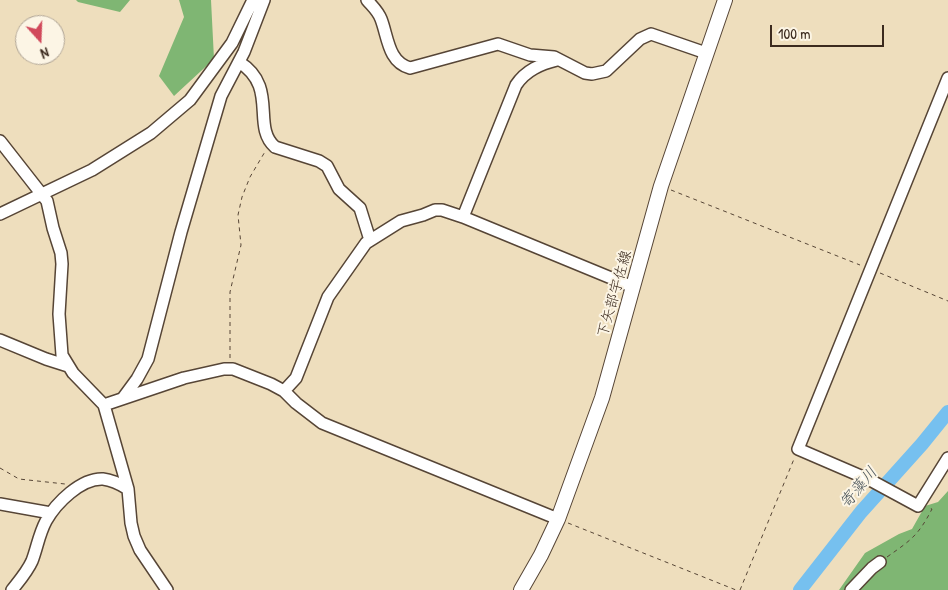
<!DOCTYPE html>
<html>
<head>
<meta charset="utf-8">
<style>
  body { margin:0 }
  #map { position:relative; width:948px; height:590px; overflow:hidden; background:#eedebd; font-family:"Patrick Hand",sans-serif }
  canvas { display:block }
  .north { position:absolute; left:15px; top:15px; width:50px; height:50px; box-sizing:border-box; background:#fcf5e5; border:1px solid #afa495; border-radius:50%; rotate:160deg; font-size:14px; font-weight:700; line-height:20px; text-align:center; color:#3b2a1e }
  .north::after { content:''; display:block; margin:auto; width:18px; height:22px; background:#d1495b; clip-path:polygon(50% 0,100% 100%,50% 72%,0 100%) }
  .scale { position:absolute; left:770px; top:25px; width:114px; height:22px; box-sizing:border-box; border:2px solid #3b2a1e; border-top:0; padding-left:6px; font-size:15px; line-height:18px; white-space:nowrap; color:#3b2a1e; -webkit-text-stroke:4px #fcf5e5; paint-order:stroke }
</style>
</head>
<body>
<div id="map">
<canvas width="948" height="590"></canvas>
<div class="north">N</div>
<div class="scale">100 m</div>
</div>
<script>
const c = document.querySelector('canvas').getContext('2d');
c.lineJoin = 'round';
function paint(path, color) {
  c.fillStyle = color;
  c.fill(path, 'evenodd');
}
function stroke(path, color, width, dash) {
  c.strokeStyle = color;
  c.lineWidth = width;
  c.lineCap = dash ? 'butt' : 'round';
  c.setLineDash(dash || []);
  c.stroke(path);
}
function label(font, color, halo, rows, align = 'center') {
  c.font = font + ' "Patrick Hand","Klee One",sans-serif';
  c.lineWidth = 4;
  c.setLineDash([]);
  c.textBaseline = 'middle';
  c.strokeStyle = halo;
  c.fillStyle = color;
  for (const [text, x, y, turn = 0] of rows) {
    c.save();
    c.translate(x, y);
    c.rotate((+turn || 0) * Math.PI / 180);
    c.textAlign = isNaN(turn) ? turn : align;
    if (halo) c.strokeText(text, 0, 0);
    c.fillText(text, 0, 0);
    c.restore();
  }
}
const forest = new Path2D(`
  M76 0H130L120 12 78 2Z
  M179 0H211L214 59 174 96 159 76 184 17Z
  M948 491V590H839L865 553 899 534 912 529 925 506 938 502Z`);
const river = new Path2D(`
  M800 590 861 512 922 444 948 412`);
const path = new Path2D(`
  M671 190 860 265
  M880 273 948 301
  M230 358V292L241 245 238 215 242 197 250 177 266 150
  M0 468 19 479 65 484
  M568 523 736 590
  M887 557C911 540 918 536 932 509L928 508
  M740 590 794 459`);
const minor = new Path2D(`
  M367 0C372 6 378 11 381 19 388 37 388 62 410 68L498 44 530 55 554 57 585 73 592 74 606 71 640 39 651 34 706 53
  M239 62C279 87 251 126 275 147L319 161 327 166 339 189 360 208 370 240
  M948 78 798 449 870 480 918 506 948 458
  M0 141 47 201 53 228 61 253 62 264 59 314 62 355 73 373 104 405 128 489 131 523 134 536 140 550 167 590
  M0 214 92 170 151 133 190 100 232 43 253 0
  M463 217 516 85C526 70 541 64 557 60
  M0 340 46 359 68 366
  M284 391 296 378 328 297 366 243 401 221 423 215 435 210H442L463 217 633 287
  M123 398 137 379 148 359 181 232 221 96 244 52 264 0
  M104 405 184 378 224 369H233L271 384 284 391 296 403 322 423 558 519
  M0 504 51 513
  M12 590C19 581 27 572 32 561 37 548 39 534 46 521 56 503 81 478 103 479 113 480 120 484 128 489
  M851 590 872 568 880 562`);
const major = new Path2D(`
  M521 590 541 555 558 519 602 398 661 186 725 0`);
const streetNames = [
  ["下矢部宇佐線",615,294,-74]
];
const waterNames = [
  ["寄藻川",859,488,-50]
];
paint(forest, '#7fb673');
stroke(river, '#76c0ef', 14);
stroke(minor, '#564536', 14);
stroke(major, '#564536', 16);
stroke(path, '#564536', 1, [4, 4]);
stroke(minor, '#fff', 11);
stroke(major, '#fff', 14);
label('15px', '#3b2a1e', '#fcf5e5', streetNames);
label('italic 16px', '#4d575d', '#fcf5e5', waterNames);
</script>
</body>
</html>
